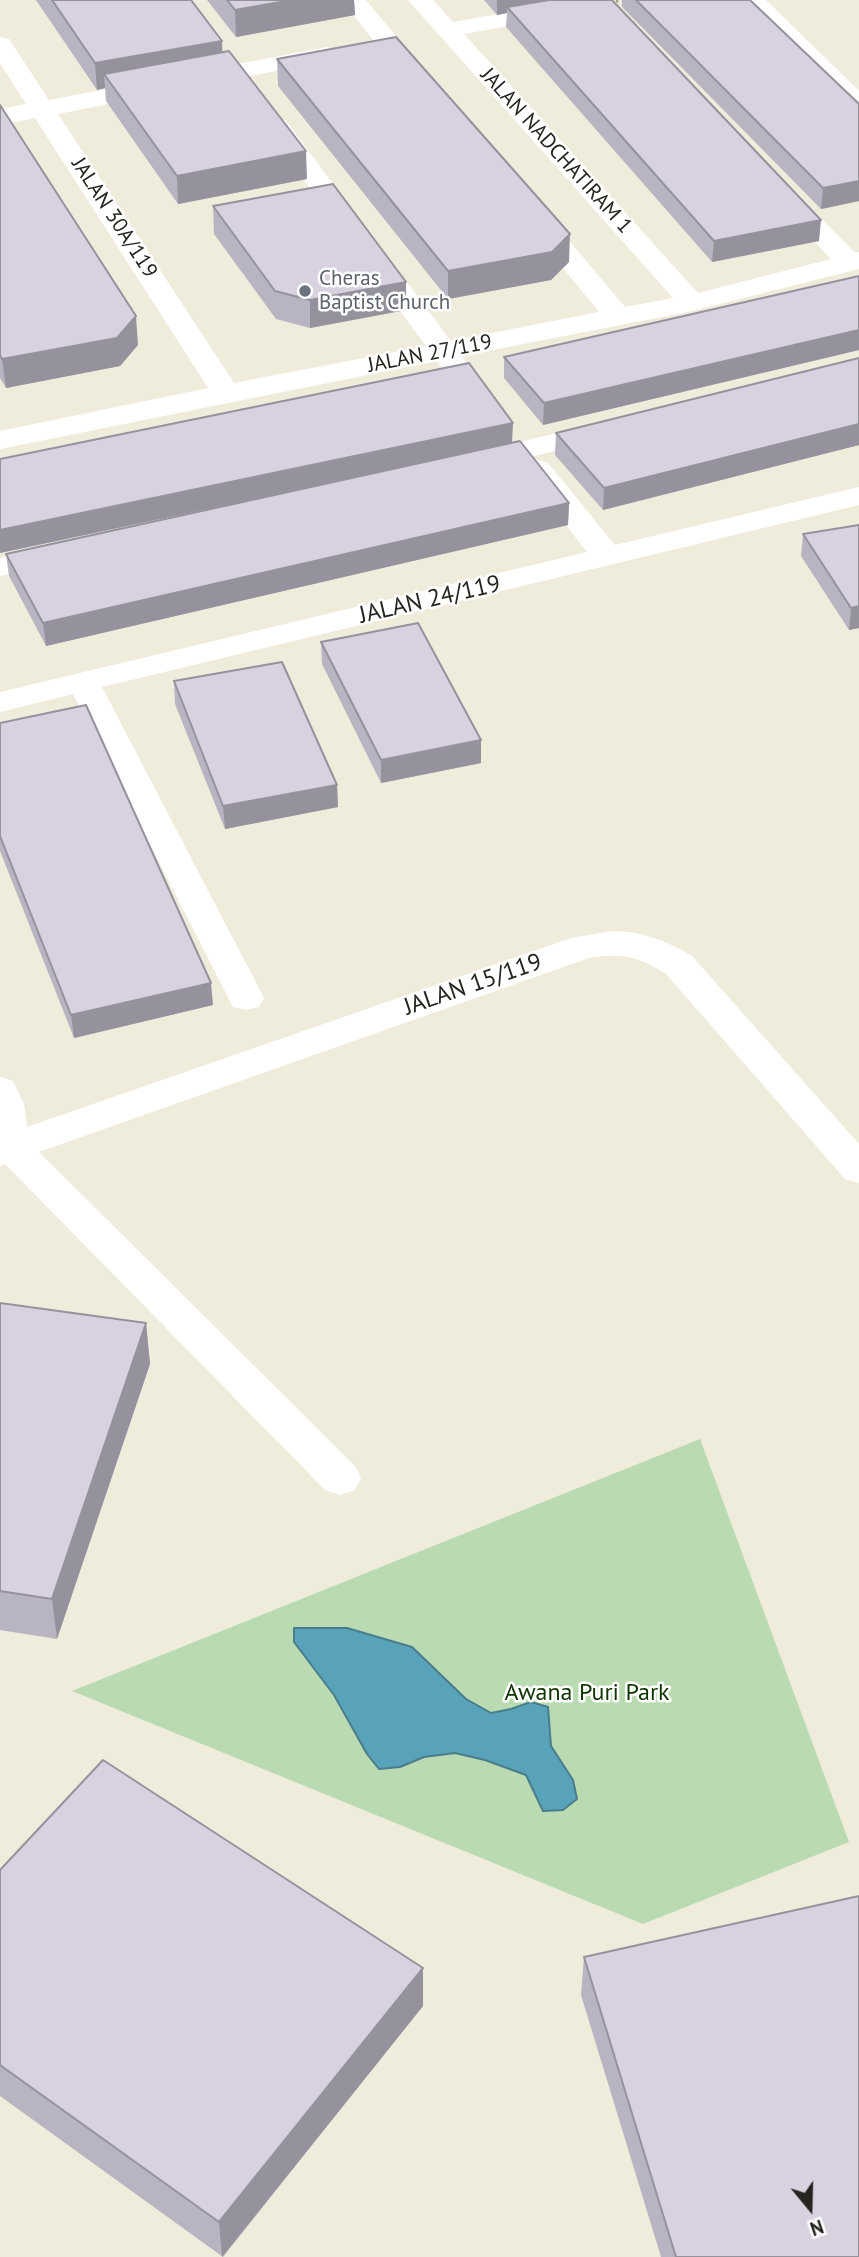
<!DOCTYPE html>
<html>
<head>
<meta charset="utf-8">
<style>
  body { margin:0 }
  #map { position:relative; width:859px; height:2257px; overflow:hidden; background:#f0ecdc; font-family:"PT Sans",sans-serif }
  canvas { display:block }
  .north { position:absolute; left:775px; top:2173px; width:70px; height:70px; -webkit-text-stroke:5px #fff; paint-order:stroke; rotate:161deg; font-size:19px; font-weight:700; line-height:28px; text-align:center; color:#26241e }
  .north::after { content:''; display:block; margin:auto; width:24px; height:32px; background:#26241e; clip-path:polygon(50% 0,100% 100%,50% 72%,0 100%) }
</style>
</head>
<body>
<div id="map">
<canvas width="859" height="2257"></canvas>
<div class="north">N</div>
</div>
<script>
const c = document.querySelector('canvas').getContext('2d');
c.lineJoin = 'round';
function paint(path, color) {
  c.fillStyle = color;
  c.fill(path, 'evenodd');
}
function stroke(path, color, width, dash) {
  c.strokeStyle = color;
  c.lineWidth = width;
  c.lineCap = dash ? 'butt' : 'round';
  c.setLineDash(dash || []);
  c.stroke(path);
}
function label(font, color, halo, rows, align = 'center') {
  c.font = font + ' "PT Sans",sans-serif';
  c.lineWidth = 5;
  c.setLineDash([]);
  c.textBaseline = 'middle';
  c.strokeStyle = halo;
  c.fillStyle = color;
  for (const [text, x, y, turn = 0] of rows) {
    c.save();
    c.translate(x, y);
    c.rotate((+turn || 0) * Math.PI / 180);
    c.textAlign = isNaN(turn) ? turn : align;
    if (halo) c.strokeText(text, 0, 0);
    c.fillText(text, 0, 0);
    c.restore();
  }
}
const green = new Path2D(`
  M700 1439 849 1842 643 1924 72 1691Z`);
const water = new Path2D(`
  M294 1628H347L412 1647 466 1699 491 1713 511 1709 531 1702 548 1707 551 1746 573 1780 577 1799 563 1810 543 1811 526 1775 485 1760 455 1753 424 1757 400 1767 379 1769 367 1754 334 1695 294 1642Z`);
const path = new Path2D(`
  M610 2 622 0`);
const minor = new Path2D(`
  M341 0H366L427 74 431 79 427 84 418 87 409 84Z
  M408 0H433L453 22 556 4 565 6 568 11 565 16 464 34 698 293 831 259 770 194 774 188 783 186 792 188 855 253 859 252V269L692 311 462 356 472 370 468 376C451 380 446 374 437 361L0 449V431L208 388 35 118 0 125V109L26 104 0 63V37L9 39 49 100 327 47 336 49 339 54 336 59 327 61 58 114 234 383 426 346 264 126 268 121 277 118 286 121 451 341 599 312 523 219 526 213 536 211 546 213 625 307 673 298Z
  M740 0H766L859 91V113L850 110Z
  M606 421 616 424 621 430 616 436 477 470 466 467 462 461 466 455Z
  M537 460 548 463 615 545 859 487V505L102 687 264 998 259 1007 246 1010 233 1007 73 694 0 712V692L587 552 522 469 526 463Z
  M59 544 70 546 75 553 70 560 0 576V558Z
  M612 931C642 931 667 941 692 956L859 1144V1183L845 1179 666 974C637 956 623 953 589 958L39 1152 355 1466 361 1478 355 1490 340 1495 325 1490 5 1164 0 1166V1077L13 1081 24 1104 27 1127 571 938Z`);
const wall = new Path2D(`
  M36 0H191L222 53 307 179 178 204 106 101 105 88 97 90Z
  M207 0H354L355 15 236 37Z
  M484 0H612L819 241 712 262 506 27 507 13 497 15Z
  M622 0H750L859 104V201L821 209 622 7Z
  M277 59 569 262 551 280 448 299 278 86Z
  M0 105 138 345 120 366 6 388 0 378Z
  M213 206 406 310 310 328 276 319 214 234Z
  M859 276V350L543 425 504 378V357Z
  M859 358V445L603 510 555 455 556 433Z
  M512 442 569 503 568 525 46 646 9 576 6 554 288 492 0 553V459Z
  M859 525V628L849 630 801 556 803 534Z
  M321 642 481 740V763L381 783 322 664Z
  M174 681 337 785 338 807 225 829 175 704Z
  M0 723 213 1005 74 1038 0 851Z
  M0 1303 146 1323 150 1364 57 1639 0 1630Z
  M0 1870 423 2006 223 2257 0 2096Z
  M584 1957 859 2257H661L581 1995Z`);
const shadedWall = new Path2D(`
  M292 0H354L355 15 236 37 235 10Z
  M497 0H580L507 7V13L497 15Z
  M222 41 223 67 104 74 105 88 97 90 95 63Z
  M306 151 307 179 178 204 177 176Z
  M859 181V201L821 209 823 188Z
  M821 220 819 241 712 262 714 241Z
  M570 234 569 262 551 280 448 299V271Z
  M406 282V310L310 328V300Z
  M136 316 138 345 120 366 6 388 2 359Z
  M859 330V350L543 425 544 403Z
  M513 423 512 444 0 553V530Z
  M859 424V445L603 510 604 488Z
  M569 503 568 525 46 646 43 623Z
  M859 606V628L849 630 851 608Z
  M481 740V763L381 783V760Z
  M337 785 338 807 225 829 223 806Z
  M211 983 213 1005 74 1038 71 1015Z
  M146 1323 150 1364 57 1639 52 1599Z
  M423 1968V2006L222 2257 219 2222Z`);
const building = new Path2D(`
  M52 0H191L222 41 95 63Z
  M227 0H292L235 10Z
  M549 0H612L821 220 714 241 507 7Z
  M636 0H750L859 104V181L823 188Z
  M396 37 570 234 552 252 448 271 277 59Z
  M229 51 306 151 177 176 104 74Z
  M0 105 136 316 117 338 2 359 0 355Z
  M333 184 406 282 310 300 275 291 213 206Z
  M859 276V330L544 403 504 357Z
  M859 358V424L604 488 556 433Z
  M469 363 513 423 0 530V459Z
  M520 441 569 503 43 623 6 554Z
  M859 525V606L851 608 803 534Z
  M418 623 481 740 381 760 321 642Z
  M282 662 337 785 223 806 174 681Z
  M86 705 211 983 71 1015 0 836V723Z
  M0 1303 146 1323 52 1599 0 1591Z
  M103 1760 423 1968 219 2222 0 2065V1870Z
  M859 1896V2257H676L584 1957Z`);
const markers = [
  [305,291,7,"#6b7280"]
];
const farStreetnames = [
  ["JALAN NADCHATIRAM 1",556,151,48],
  ["JALAN 30A/119",114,218,57],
  ["JALAN 27/119",430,354,-11]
];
const farWorshipnames = [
  ["Cheras",319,279],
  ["Baptist Church",319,303]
];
const streetNames = [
  ["JALAN 24/119",430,600,-13],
  ["JALAN 15/119",473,985,-19]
];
const parkNames = [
  ["Awana Puri Park",587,1693]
];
paint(green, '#badab1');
paint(water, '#58a3ba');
stroke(water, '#497d8b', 2);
stroke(path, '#a5a295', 3.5, [2.5, 3.5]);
paint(minor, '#fff');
paint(wall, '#b9b4c1');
paint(shadedWall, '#96929d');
paint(building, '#d7d1e0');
stroke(building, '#96929d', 2);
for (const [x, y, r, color] of markers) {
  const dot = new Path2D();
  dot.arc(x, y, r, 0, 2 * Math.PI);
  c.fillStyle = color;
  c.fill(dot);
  stroke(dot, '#fff', 2.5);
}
label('21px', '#26241e', '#fff', farStreetnames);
label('21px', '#5b616d', '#fff', farWorshipnames, 'left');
label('24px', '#26241e', '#fff', streetNames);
label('24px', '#0e3501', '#fff', parkNames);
</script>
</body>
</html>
